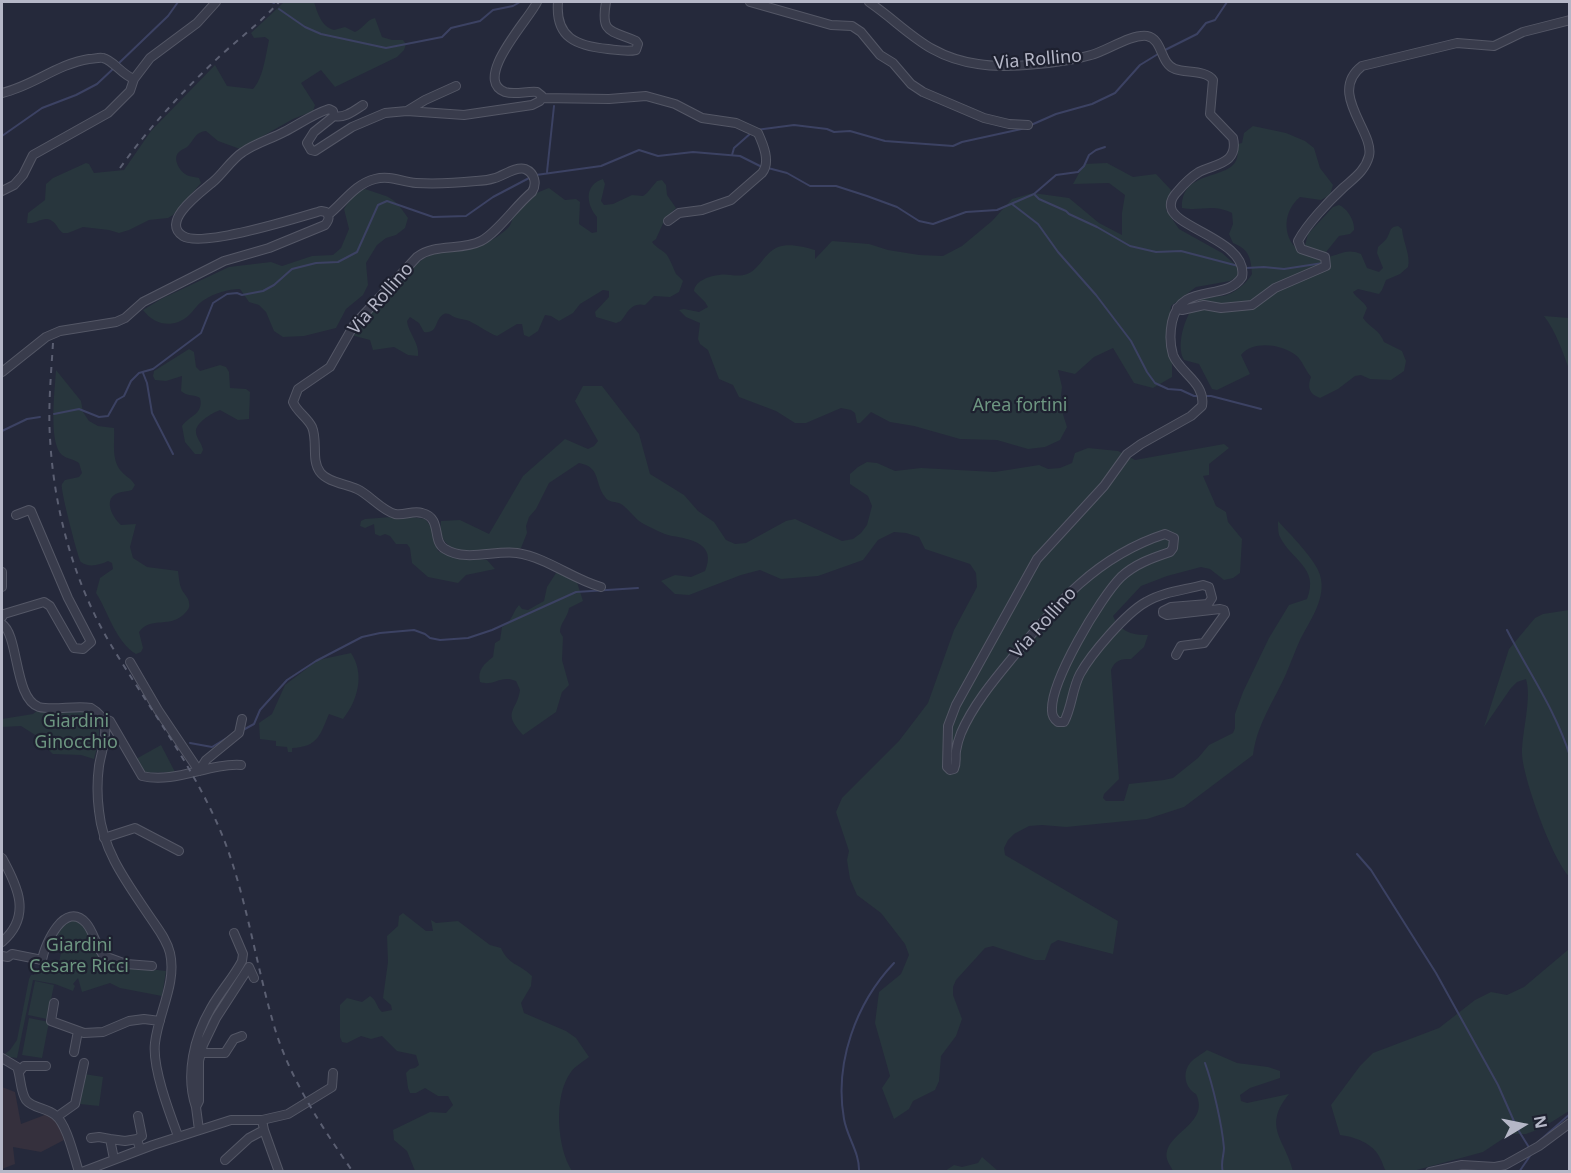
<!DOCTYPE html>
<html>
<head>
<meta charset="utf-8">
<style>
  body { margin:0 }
  #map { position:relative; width:1571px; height:1173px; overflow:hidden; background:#25293b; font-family:"Noto Sans",sans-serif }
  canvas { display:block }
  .frame { position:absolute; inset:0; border:3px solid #b5b7c7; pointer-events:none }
  .north { position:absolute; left:1493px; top:1095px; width:60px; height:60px; -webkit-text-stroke:4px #1e2130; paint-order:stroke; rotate:80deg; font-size:16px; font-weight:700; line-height:24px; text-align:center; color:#b5b7c7 }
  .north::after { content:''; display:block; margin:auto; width:21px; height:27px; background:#b5b7c7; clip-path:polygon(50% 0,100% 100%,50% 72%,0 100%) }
</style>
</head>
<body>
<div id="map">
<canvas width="1571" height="1173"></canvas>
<div class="frame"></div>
<div class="north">N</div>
</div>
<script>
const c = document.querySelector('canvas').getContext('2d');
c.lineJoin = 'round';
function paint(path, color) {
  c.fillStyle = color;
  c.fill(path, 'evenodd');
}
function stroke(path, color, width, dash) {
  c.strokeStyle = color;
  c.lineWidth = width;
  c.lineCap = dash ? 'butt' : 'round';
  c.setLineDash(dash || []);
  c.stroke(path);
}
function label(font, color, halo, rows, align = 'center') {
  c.font = font + ' "Noto Sans",sans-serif';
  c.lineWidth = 4.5;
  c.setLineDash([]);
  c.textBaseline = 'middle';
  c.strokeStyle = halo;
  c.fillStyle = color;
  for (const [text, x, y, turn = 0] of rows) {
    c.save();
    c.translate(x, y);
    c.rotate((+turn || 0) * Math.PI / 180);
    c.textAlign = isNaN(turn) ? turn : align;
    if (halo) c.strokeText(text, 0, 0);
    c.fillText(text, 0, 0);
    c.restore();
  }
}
const medical = new Path2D(`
  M2 1087 15 1092 21 1124 50 1113 59 1126 64 1140 41 1152 13 1147 15 1164 2 1169Z`);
const green = new Path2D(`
  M284 2H314C318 14 321 26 334 30L345 27 355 32C363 29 366 20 375 18L382 37 392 40H403L406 44 404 50 397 57 335 87 321 70 301 83 315 105 313 111 293 119 240 149 218 141 206 131C196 132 195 138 189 145 186 149 181 149 178 153 172 161 182 174 189 176 192 177 196 177 199 178L201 183 173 215 168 218 149 220 129 230 119 233 109 230 83 227 68 233H63C58 230 57 224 52 221 44 215 36 225 27 223L28 213 45 200 46 184 53 178 86 163 89 164 94 173 124 170 151 131 215 65 227 86 253 89C263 79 266 54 269 40L265 37 254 38 251 33Z
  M1253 126 1286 133 1305 141 1314 148 1320 168 1333 185 1330 195 1321 200 1300 197C1284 210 1281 235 1298 250L1304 249 1308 234 1333 207 1339 205C1347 208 1355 221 1354 230L1350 234 1339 236 1326 252 1328 257C1341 254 1348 248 1361 254L1367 268 1379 272 1383 268 1377 253 1378 247C1381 244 1385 241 1387 238 1391 231 1389 227 1398 226L1402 229C1403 242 1411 256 1408 267L1400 274 1386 280 1382 290 1379 294 1358 289 1353 292C1357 299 1364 301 1367 308L1363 318C1371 329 1379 329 1384 342L1402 351 1406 361 1404 371 1391 380 1370 379 1361 375 1355 376 1338 389 1320 398C1309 394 1307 387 1311 377 1306 371 1303 363 1298 357 1285 345 1254 339 1241 355L1250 374 1217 390 1212 389 1199 364 1184 360C1175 345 1186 310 1200 300 1206 295 1215 297 1222 296 1233 295 1247 283 1252 274 1251 258 1249 249 1233 243L1229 234 1233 224 1232 213C1211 203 1202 212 1182 208 1181 168 1231 181 1237 158 1238 154 1238 148 1238 144L1242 143 1244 133Z
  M1107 163 1133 177 1156 174 1171 190 1166 210 1179 229 1222 253 1238 267V276L1230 281 1196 287 1171 306 1168 334 1172 358V377L1153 388 1134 383 1113 348 1094 357 1075 374 1058 370 1062 387 1060 405 1067 427 1060 440 1045 447 1028 449 997 440 960 439 914 426 890 422 871 412 860 423H857L855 413 851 410 841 408 806 423H795L776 411 739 397 733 385 719 379 708 350 700 344 698 339 700 323 686 317 679 310 684 309 699 312 708 307 705 302 694 291C695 281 709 276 719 275 728 273 737 278 747 274 760 269 764 253 778 247 789 243 804 247 815 250V259L832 241 869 244 888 250 919 255 943 256 962 246 992 221 1012 199 1033 193 1069 198 1099 223 1122 235V213L1125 195 1109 183 1073 184 1084 164Z
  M603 179 605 184 601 201 604 205 613 204 632 195 643 196 647 193 657 181 662 180 666 185 667 195 676 208 665 219 656 239 652 242C656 248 663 250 667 255 671 261 673 268 676 274 678 276 681 278 683 281L679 292 670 297 654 296 645 305C631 302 628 312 621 321L616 323 596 317 595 312 609 297V291L603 290 580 304 573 313 559 321 551 316 545 315 538 331 529 337 524 335 522 324H517L497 336C488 333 480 326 471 322 467 319 462 320 457 318 452 317 449 312 444 314 434 319 439 334 424 332L419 323 410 317 407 321C408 332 420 344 418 356L408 355 394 347 373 350 370 340 351 335C355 329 359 322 364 316 371 308 381 303 389 295 404 279 414 260 436 253 457 246 478 250 498 236 512 226 510 226 515 211 519 200 538 192 549 188L565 200 576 199 580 202 579 224 592 233 597 232V217C586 204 584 185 603 179Z
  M365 189C390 198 392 194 408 218L405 228 396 235 386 238 377 245 366 263 368 285 363 295 346 309 336 328 304 336 283 337 274 331 266 312 259 305 249 302 240 289C228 289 215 293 204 300 197 304 194 311 188 316 173 329 154 325 143 310L161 299 229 267 271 262 282 266 312 256 333 255 341 248 349 229 344 209 355 192Z
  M1544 316 1569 318V369C1562 350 1556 332 1544 316Z
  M189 349 194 352 196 367 200 371 220 365 226 367 229 372 230 388 246 389 250 392 249 419 238 420 220 410C212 413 195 423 196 432 196 438 202 443 203 450L201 454H195L185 442 182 426C190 415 204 414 200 398 194 394 187 397 181 391L182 376 166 381 155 380 153 376 154 371Z
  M56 370 81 401 83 412 89 421 98 426 114 428C115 442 111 459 121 471 126 477 131 478 135 485L132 490C127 492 123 491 118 493 102 499 113 518 121 525L136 524 130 547 133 558 147 567 178 571C179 577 179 584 182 590 184 594 189 598 189 603 190 607 189 608 186 612 171 630 151 615 139 632L143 648 141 652 136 654C115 641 109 613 96 593L100 578 113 569 112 563 108 561C100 565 88 568 81 562 78 558 62 495 62 488 61 484 62 484 65 480L79 477 82 473 79 463C74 459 67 459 62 455 48 443 55 388 56 370Z
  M583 386H602L639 434 650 474 684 495 698 511 714 522 726 540 735 544 746 543 786 521 795 519 842 541 853 539 861 533 867 525 872 506 868 496 850 484V474L858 467 867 462 877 463 895 471 921 468 995 472 1039 465 1048 469 1060 468 1072 463 1075 453 1088 448 1118 451 1135 460 1224 444 1229 448 1209 464V475L1203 476 1216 506 1226 512 1228 522 1242 539 1240 573 1233 578 1224 580 1210 569 1201 567 1167 576 1141 586 1113 616C1119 631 1133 636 1148 635L1144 647 1131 659C1121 659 1115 660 1111 670L1119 779 1104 794 1103 798 1106 801H1124L1129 784 1164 780 1173 778 1198 758 1209 745 1233 733 1235 728V714L1243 692 1269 638 1289 605 1307 599C1320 567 1290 560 1279 535 1278 531 1278 525 1278 521 1289 533 1316 560 1320 575 1327 598 1310 620 1300 640 1295 651 1291 662 1286 674 1274 701 1257 724 1253 755L1184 807 1147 819 1066 827 1042 825 1029 826 1014 834 1008 840 1004 848 1005 855 1118 921 1113 954 1058 940 1051 944 1045 960H1035L993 946 985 948 956 980 953 987V995L962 1019 956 1036 941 1056 939 1081 935 1090 913 1101 909 1109 894 1119 882 1088 890 1076 875 1023 879 992 901 974 909 955 905 944 881 913 857 895 850 879 847 860 849 851 836 812 842 798 899 741 928 703 954 630 977 587 976 573 970 564 925 549 919 537 906 533 894 532 878 540 863 560 818 576 781 579 760 570 741 575 689 595 675 594 661 581 675 575 691 577 705 571C717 544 691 539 672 536 662 534 650 527 642 523 634 518 629 509 621 504 615 501 609 503 605 497 594 482 601 467 579 463L549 483 536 509 529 517 526 526 527 533 521 548C495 551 435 565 441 521L460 520 489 534 523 476 565 439 588 449 594 446 598 441 575 401Z
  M405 516 425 519 432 528 438 551C454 560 469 557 487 560L495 569 466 575 458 583 428 577 412 563 410 548 407 544H396L390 536 385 534 380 536 375 534 374 524 365 528 360 526 361 521 365 519Z
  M558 570 576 579 583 601 569 608C568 617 560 623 560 632L563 637 562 660 569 685 562 692 556 712 523 735C501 711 517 712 520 690L516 681C501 674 493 687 480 682 477 670 484 664 493 657L495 643 500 640 502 627C512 622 512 613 519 605L522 609 528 610 544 601 547 587Z
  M1569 610H1570L1569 876C1553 861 1522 776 1522 753 1522 731 1532 699 1526 679L1517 682 1511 688 1484 727 1509 649 1535 618 1543 614Z
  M351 653C365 674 358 700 343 719L329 714C320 735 318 747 292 748V752H288L287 747 276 746V741L260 739 259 723 272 714 285 685 318 660Z
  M38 710C57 710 96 703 99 731 100 740 96 751 94 759L81 755 53 754 39 741 40 738 21 726 2 727V719L33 714Z
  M161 745 175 772 144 773 136 759Z
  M403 913 426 931H433L431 920 436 923 458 921 490 945 501 948C508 965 520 964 532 976L531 986 521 1003 524 1013 566 1031 576 1038 589 1057C583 1062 575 1066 571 1072 553 1096 557 1148 572 1171H415L407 1151 394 1140 393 1130 430 1112 446 1113 453 1105 448 1096H438L425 1088 416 1093H410L408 1088 406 1073 410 1069 415 1068 419 1065 416 1055 397 1051 382 1036 371 1039 361 1036 347 1043 342 1042 340 1037V1005L347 998 362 1002 370 996C377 1000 376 1007 382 1012L392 1010 391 1005 383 998 388 962 387 936 398 926 399 916Z
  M68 920C92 919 90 946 103 959L123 966 166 971 162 996 120 988 110 983 82 992 78 978 73 984 75 986 73 991 55 984 33 980 17 1058 2 1056 10 1050 17 1040 29 979 31 975H34L36 968 57 973 64 937 55 935Z
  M1569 949V1111L1542 1128 1526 1134H1510L1483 1152 1413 1171H1386C1383 1167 1383 1163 1380 1158 1373 1143 1355 1137 1340 1135L1331 1105 1360 1066 1373 1053 1439 1028 1475 1000 1491 992 1507 995 1524 987Z
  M35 981 54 985 47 1019 28 1015Z
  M29 1018 49 1022 42 1058 22 1055Z
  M1207 1050 1237 1063 1268 1067 1280 1071V1078L1250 1088 1240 1095 1241 1101 1247 1103 1289 1094C1262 1127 1285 1139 1293 1171H1173C1172 1168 1168 1163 1167 1159 1162 1133 1211 1125 1196 1094 1185 1088 1182 1073 1190 1063 1194 1058 1202 1054 1207 1050Z
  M84 1074 103 1077 99 1106 80 1104Z
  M982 1157 998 1171H945L954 1165 962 1167 978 1163Z`);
const stream = new Path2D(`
  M272 2 274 3
  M279 9 305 27 321 34 386 48 442 37 451 28 480 21 493 10 513 6 520 2
  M1163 51 1197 34 1206 23 1215 20 1227 2
  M118 64 168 16 178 2
  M1031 125 1056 114 1092 104 1115 93 1140 65 1158 54
  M756 130 794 125 827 129 834 132 850 131 885 141 953 146 962 142 1026 128
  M2 136 42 108 76 95 97 84 114 68
  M732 155 734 148 751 133
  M768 168 787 173 810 186H836L867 196 897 207 919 221 933 224 966 212 997 210 1034 194 1056 175 1078 172 1084 166 1089 155 1096 150 1105 147
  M547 172 554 106
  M536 175 601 166 639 150 658 156 693 152 740 156 762 167
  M1035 195 1039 199 1066 211 1069 214 1097 227 1130 246 1156 252 1181 251 1246 268 1264 267 1284 269 1323 263
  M1012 204 1038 224 1058 252 1096 295 1131 341 1147 372 1155 383 1168 389 1181 390 1194 396H1211L1261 409
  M143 373 147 383 152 413 173 454
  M54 414 79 409 99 417 108 416 117 400 124 396 131 381 139 373 153 369 201 333 213 303 227 294 237 293 242 295 263 291 274 285 292 269 316 263 338 262 357 252 378 205 387 201 433 217 466 216 493 197 531 177
  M2 431 27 419 40 417
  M1507 630C1529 673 1555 709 1570 756
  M243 730 254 724 260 710 287 680 316 661 362 637 380 633 414 630 425 634 430 638 440 640 468 638 492 630 576 592 638 588
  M190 743 212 747 235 733
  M1357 854 1371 870 1436 973 1498 1085 1517 1128 1530 1149
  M1205 1063C1213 1085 1222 1125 1224 1148 1224 1156 1220 1163 1223 1172
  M1538 1142 1570 1114
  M859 1172C860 1153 847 1137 844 1119 834 1063 856 1003 894 963
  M1456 1172H1472
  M1519 1172 1532 1153`);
const minor = new Path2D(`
  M558 2C555 38 577 46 608 49 617 50 627 52 636 50L638 44 636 41C612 30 600 35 606 2
  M750 2 831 25 852 26 861 32 880 55 893 63 911 84 923 92 984 118 1009 124 1028 125
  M869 2C908 29 927 57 978 64 1006 69 1064 63 1091 55 1107 51 1130 34 1147 36 1163 39 1160 64 1175 69 1186 73 1206 70 1213 80L1210 114 1233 138C1239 164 1214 164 1199 172 1191 177 1184 184 1178 191 1174 195 1170 201 1171 207 1173 228 1249 241 1242 277 1225 303 1181 281 1172 322 1170 332 1170 345 1173 355 1180 373 1206 383 1202 406L1191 416 1141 444 1127 454 1104 486 1037 559 956 705 948 726 947 767 950 770 954 769C957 762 955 758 956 751 957 745 959 738 961 733 973 705 994 680 1013 657 1056 604 1097 556 1165 534L1174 538 1173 548 1170 552C1152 558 1135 564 1121 577 1100 598 1050 682 1052 711 1052 716 1054 719 1058 722H1064C1072 707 1072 689 1080 674 1091 654 1126 613 1146 602 1162 592 1185 590 1203 585L1209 587 1212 598 1208 604 1171 607 1163 611V613L1167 615 1220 609 1224 610 1225 614 1204 643 1181 646 1176 655
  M134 79 150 58 197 23 216 2
  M2 93C33 86 57 64 89 59 94 59 99 57 103 58 113 60 122 75 134 79L130 91 108 113 33 155 23 175 14 185 2 191
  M542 98 609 99 646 96 675 104 702 118 736 123 758 133C763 144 771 162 762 173L731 200 702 210 679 213 668 221
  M407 111 425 100 456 86
  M334 116C344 119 355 110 363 105
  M328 215C344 202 355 184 375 179 390 175 402 182 416 183 436 184 456 183 476 181 482 181 489 180 495 178 503 176 516 166 525 169 535 173 537 184 532 192 516 205 497 233 481 241 461 251 435 243 417 257L354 325 330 367 298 389 293 402C297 412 307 417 312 427 318 441 311 460 320 472 327 482 346 484 357 489 370 495 381 510 395 514 404 516 413 510 422 513 443 518 431 541 445 549 466 562 494 550 517 553 548 558 572 579 601 587
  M1177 308 1182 310 1204 305 1221 308 1252 305 1275 288 1326 266 1325 257 1301 249 1298 241C1307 224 1329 201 1343 188 1354 178 1365 171 1369 156 1375 132 1327 93 1362 66L1457 43 1494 46 1523 32 1570 20
  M2 372 46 337 60 331 116 322 125 318 143 302 224 261 269 248 325 225C329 220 330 217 326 212L321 211C297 218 202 248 183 236 159 221 204 190 214 181 224 172 232 159 243 152 256 143 271 139 284 132 298 125 313 114 329 109L333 111 334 116 314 132 307 143 311 150 315 151 352 127 385 113 407 111 464 115 532 105 540 101 542 96 537 92C527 91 515 95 505 92 471 79 531 17 537 2
  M2 572V587
  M2 617 4 614 44 602 50 606 74 648 83 649 91 642 68 598 31 511 29 510 16 515
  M2 624C19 635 14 699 39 707 54 711 75 705 91 708 98 712 103 717 105 725 107 738 101 753 99 766 97 781 97 796 99 811 103 852 128 884 150 917 158 929 167 940 170 953 177 983 158 1014 155 1043 152 1067 169 1112 178 1136
  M130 662 158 710 199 771
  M101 717 110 721 142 776C175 784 208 763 241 765
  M199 771 206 760 239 733 242 719
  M104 838 135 828 179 851
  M2 858C18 887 32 916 2 942
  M2 956 8 957 12 954 42 960C45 943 65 900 86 923 94 932 96 947 104 956L126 964 152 966
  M54 1003 51 1021 84 1033 103 1032 129 1021 144 1019 160 1021
  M74 1052 78 1031
  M201 1053H225L234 1039 242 1036
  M2 1058 17 1067C21 1077 20 1091 26 1100 32 1108 47 1108 55 1115 67 1124 74 1157 79 1172
  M19 1072 24 1066H46
  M196 1107C185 1075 194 1037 211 1008 220 992 233 978 242 961L243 954 234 933
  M58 1116 75 1104 84 1063
  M199 1130 196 1107 199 1101V1061L203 1045 216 1018 249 967 254 978
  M264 1130 279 1172
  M91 1138 99 1137 110 1139
  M137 1139 142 1136 138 1116
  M114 1159 110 1139 125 1141 137 1139 140 1149
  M225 1160 249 1138 264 1130 262 1120
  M82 1172 153 1145 231 1120H262L288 1114 332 1087 333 1073
  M1430 1172 1462 1165 1495 1167 1505 1165 1539 1146 1570 1123`);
const rail = new Path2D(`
  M120 168C150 126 184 90 221 55 241 37 261 22 279 2
  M53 343C51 375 48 407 50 438 54 510 74 583 111 645 149 708 195 768 223 837 247 898 256 966 275 1029 291 1081 322 1127 353 1172`);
const streetNames = [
  ["Via Rollino",1038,60,-5],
  ["Via Rollino",381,299,-49],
  ["Via Rollino",1044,623,-48]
];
const parkNames = [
  ["Area fortini",1020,406],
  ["Giardini",76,722],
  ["Ginocchio",76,743],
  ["Giardini",79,946],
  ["Cesare Ricci",79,967]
];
paint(medical, '#35303d');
paint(green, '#28363d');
stroke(stream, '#3c4263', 2);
stroke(minor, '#545766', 10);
stroke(minor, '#393c4c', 8);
stroke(rail, '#5b5f72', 2, [6, 6]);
label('18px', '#b5b7c7', '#1e2130', streetNames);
label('18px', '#6d9681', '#1e2130', parkNames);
</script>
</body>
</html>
